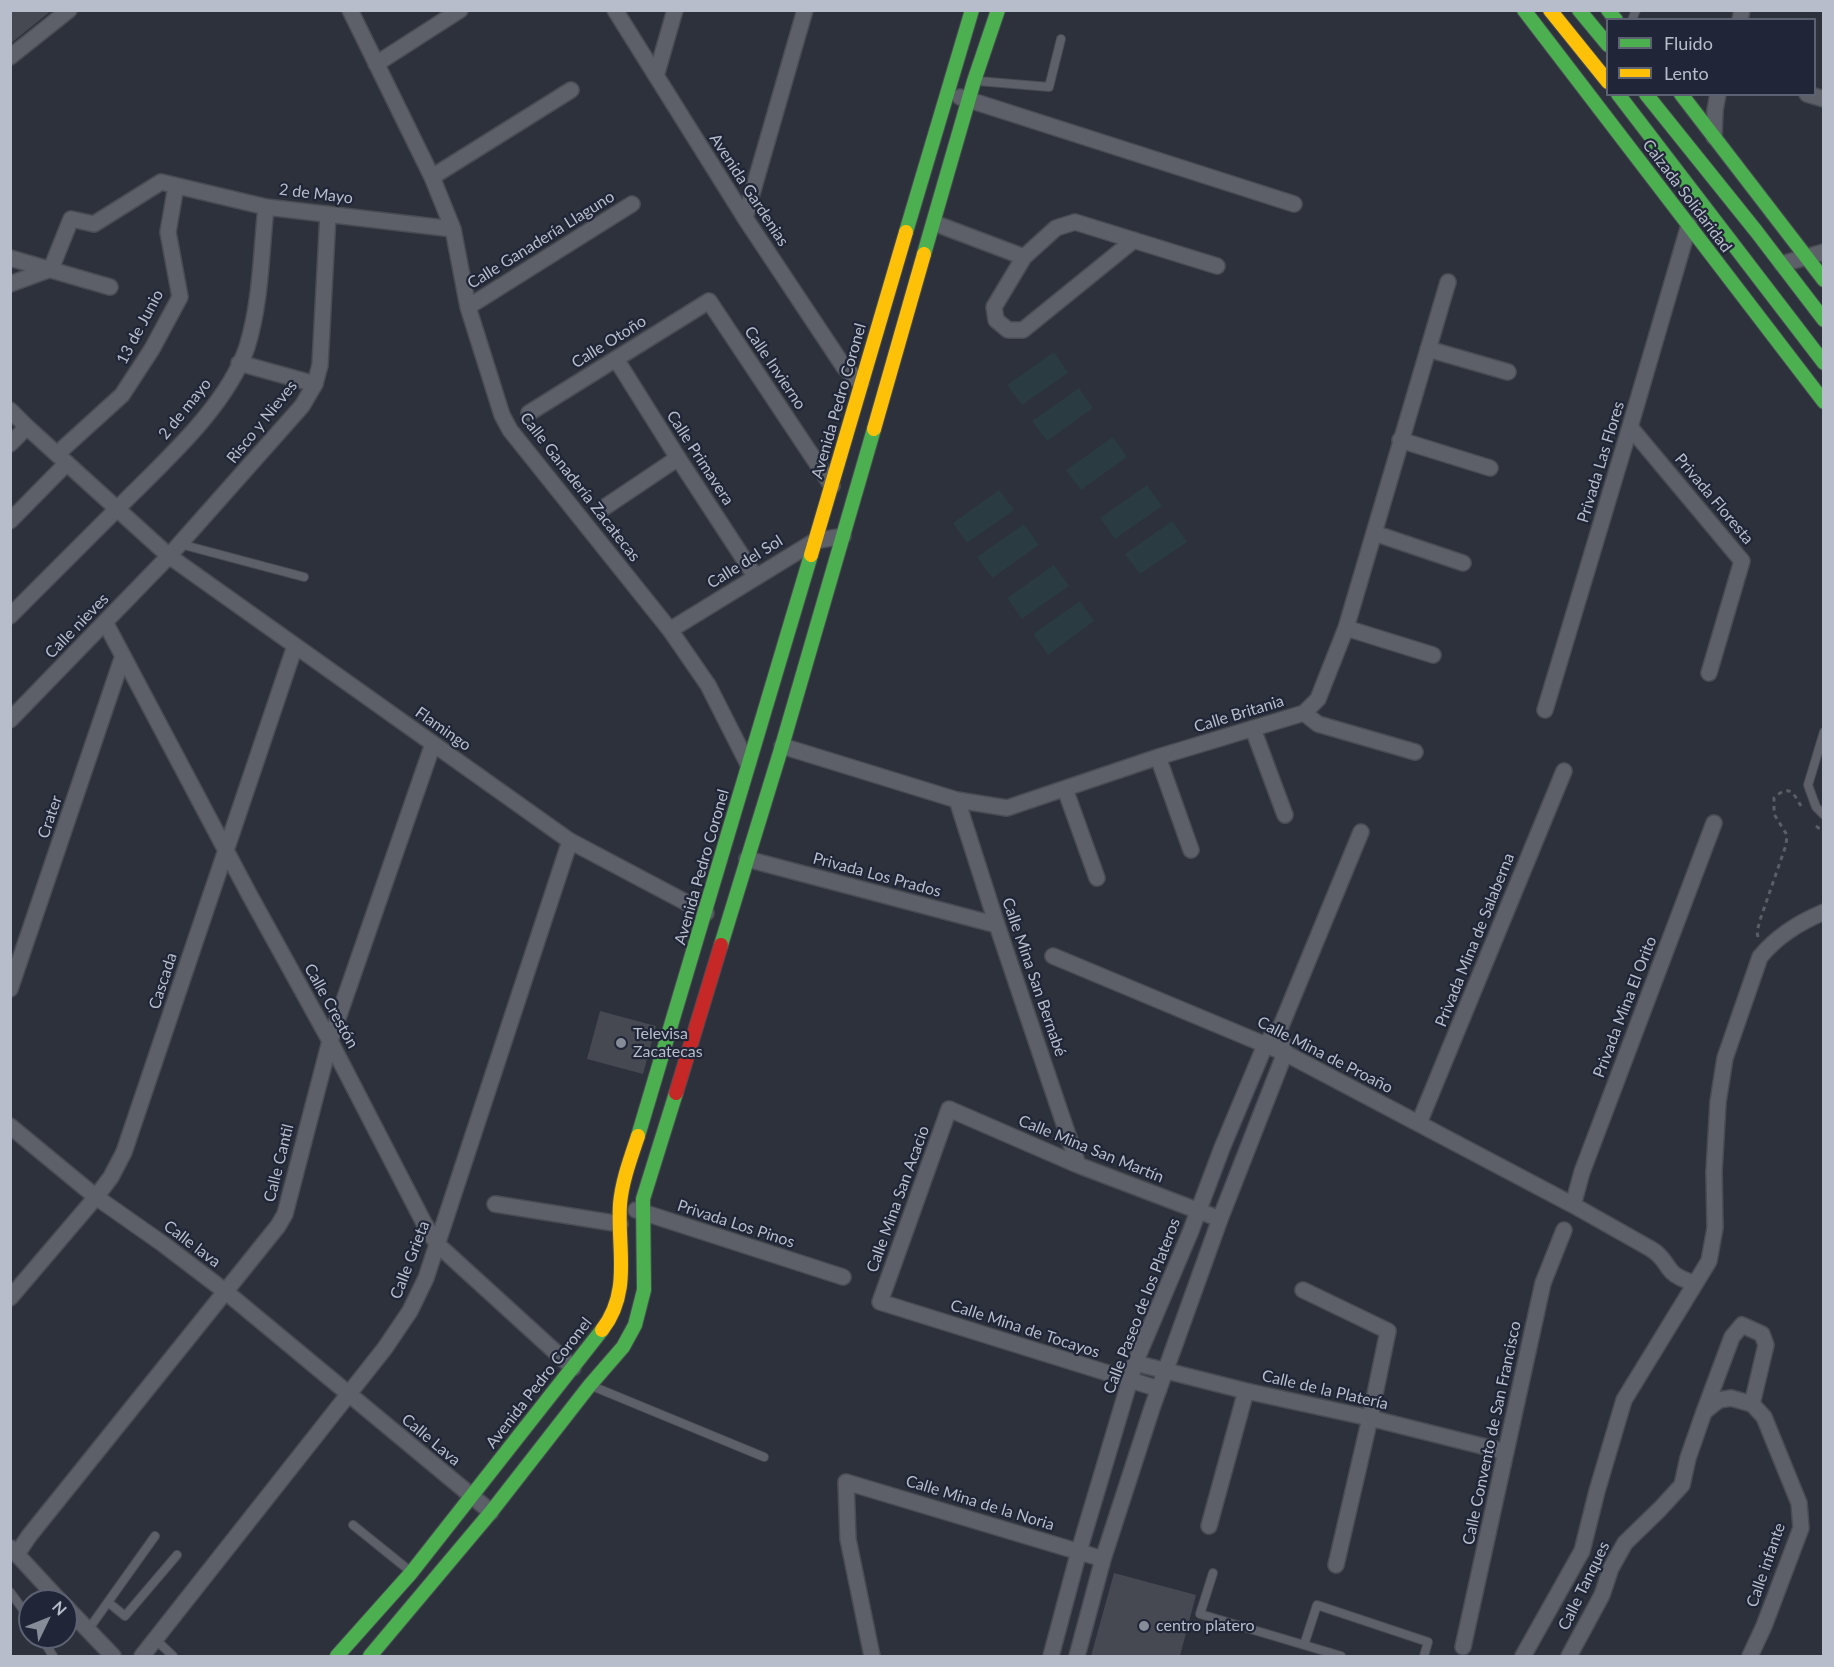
<!DOCTYPE html>
<html>
<head>
<meta charset="utf-8">
<style>
  body { margin:0 }
  #map { position:relative; width:1834px; height:1667px; overflow:hidden; background:#2d313b; font-family:Lato,sans-serif }
  canvas { display:block }
  .frame { position:absolute; inset:0; border:12px solid #b8bdcb; pointer-events:none }
  .legend { position:absolute; left:1606px; top:18px; width:210px; height:78px; box-sizing:border-box; background:#202637; border:2px solid #5d6272; margin:0; padding:8px 10px; list-style:none; font-size:18px; color:#b8bdcb }
  .legend li { display:flex; align-items:center; gap:12px; height:30px }
  .legend b { width:30px; border:2px solid #5d6272 }
  .north { position:absolute; left:18px; top:1589px; width:60px; height:60px; box-sizing:border-box; background:#202637; border:2px solid #5d6272; border-radius:50%; rotate:47deg; font-size:16px; font-weight:700; line-height:24px; text-align:center; color:#b8bdcb }
  .north::after { content:''; display:block; margin:auto; width:21px; height:27px; background:#878c99; clip-path:polygon(50% 0,100% 100%,50% 72%,0 100%) }
</style>
</head>
<body>
<div id="map">
<canvas width="1834" height="1667"></canvas>
<div class="frame"></div>
<ul class="legend">
<li><b style="height:8px;background:#4caf50"></b>Fluido</li>
<li><b style="height:8px;background:#ffc107"></b>Lento</li>
</ul>
<div class="north">N</div>
</div>
<script>
const c = document.querySelector('canvas').getContext('2d');
c.lineJoin = 'round';
function paint(path, color) {
  c.fillStyle = color;
  c.fill(path, 'evenodd');
}
function stroke(path, color, width, dash) {
  c.strokeStyle = color;
  c.lineWidth = width;
  c.lineCap = dash ? 'butt' : 'round';
  c.setLineDash(dash || []);
  c.stroke(path);
}
function label(font, color, halo, rows, align = 'center') {
  c.font = font + ' Lato,sans-serif';
  c.lineWidth = 4.5;
  c.setLineDash([]);
  c.textBaseline = 'middle';
  c.strokeStyle = halo;
  c.fillStyle = color;
  for (const [text, x, y, turn = 0] of rows) {
    c.save();
    c.translate(x, y);
    c.rotate((+turn || 0) * Math.PI / 180);
    c.textAlign = isNaN(turn) ? turn : align;
    if (halo) c.strokeText(text, 0, 0);
    c.fillText(text, 0, 0);
    c.restore();
  }
}
const green = new Path2D(`
  M1054 352 1068 373 1022 405 1007 385Z
  M1079 388 1093 408 1047 441 1032 421Z
  M1113 437 1127 457 1081 490 1066 470Z
  M1147 485 1162 506 1115 539 1100 518Z
  M999 490 1014 510 967 543 953 523Z
  M1172 521 1187 542 1140 574 1125 554Z
  M1024 524 1039 545 992 578 977 557Z
  M1054 565 1069 586 1022 619 1007 598Z
  M1080 601 1094 621 1048 655 1033 634Z`);
const building = new Path2D(`
  M10 10H52L10 44Z
  M600 1011 656 1026 643 1074 587 1059Z
  M1114 1573 1196 1595 1180 1656H1091Z`);
const path = new Path2D(`
  M1816 826 1824 832
  M1758 937 1757 932 1760 920 1786 845 1787 835 1774 814V798C1789 784 1793 792 1801 806`);
const lane = new Path2D(`
  M1632 20 1636 10
  M978 81 1049 87 1061 39
  M180 544 304 577
  M1824 732 1808 785 1816 807 1824 815
  M592 1386 764 1457
  M353 1525 410 1571
  M1213 1573 1200 1614 1341 1656
  M10 1592 30 1619
  M109 1603 125 1616 177 1555
  M88 1630 155 1536
  M41 1637 53 1656
  M155 1639 173 1656
  M1304 1645 1317 1605 1428 1642 1424 1656`);
const street = new Path2D(`
  M350 10 432 177 453 229 468 307 502 415 510 430 670 630 708 685 748 764
  M615 10 745 218 844 367 861 383
  M1740 20 1742 10
  M10 57 69 10
  M376 64 460 10
  M656 76 675 10
  M1807 94 1824 99
  M960 97 1294 204
  M1714 137 1715 110 1718 94
  M432 177 571 90
  M745 218 805 10
  M934 223 1024 257
  M1134 240 1023 330H1008L996 320 994 307 1024 257 1056 228 1075 222 1217 266
  M10 258 110 287
  M1782 264 1824 252
  M10 284 51 269 71 219 94 224 161 182 266 207 453 229
  M468 307 632 204
  M1428 349 1508 372
  M616 359 678 458 755 576
  M239 363 315 384
  M10 410 27 427 169 556 570 841 706 913
  M529 413 709 301 832 486
  M1630 427 1742 561 1709 673
  M1400 440 1490 468
  M10 444 27 427
  M57 454 122 395 152 349 180 297 168 232 176 186
  M605 507 678 458
  M10 521 67 463
  M1374 533 1463 563
  M10 616C49 577 88 538 126 500 168 458 228 404 247 347 261 302 261 253 266 207
  M105 622 249 894 330 1041 424 1223 437 1244 573 1368
  M1346 628 1433 655
  M670 630 815 541 843 536
  M1545 710 1630 427 1689 225
  M1304 713 1318 724 1415 752
  M10 720 169 556 302 406 315 384 320 365 328 214
  M1253 729 1285 815
  M782 746 957 800 1007 808 1158 757 1304 713 1318 699 1346 628 1448 282
  M1158 757 1191 850
  M1065 789 1097 878
  M957 800 997 925 1078 1165
  M747 859 997 925
  M1053 956 1285 1053 1573 1205 1651 1249C1664 1257 1663 1262 1672 1272 1678 1278 1687 1281 1695 1283
  M10 989 123 656
  M1419 1123 1564 771
  M10 1126 96 1197 163 1244 226 1292 491 1512
  M495 1204 620 1224
  M1573 1205 1582 1172 1714 823
  M636 1210 843 1277
  M1303 1290 1388 1331 1370 1418 1336 1565
  M10 1298 96 1197 111 1177 124 1152 295 646
  M1135 1363 1246 1391 1370 1418 1506 1452
  M1159 1389 880 1302 949 1109 1078 1165 1220 1219
  M1704 1412 1732 1337 1742 1325 1762 1334 1766 1345 1752 1404
  M1209 1526 1246 1391
  M11 1548 60 1601
  M17 1554 29 1536 278 1226 285 1214 330 1041 433 744
  M66 1607 113 1656
  M1463 1647 1543 1283 1564 1230
  M142 1656 385 1348 410 1311 426 1278 570 841
  M872 1656 848 1539 846 1482 1103 1559
  M1051 1656 1079 1551 1135 1363 1190 1233 1222 1148 1266 1043 1281 1026 1361 832
  M1077 1656 1103 1559 1152 1408 1220 1219 1285 1053 1284 1044
  M1523 1656 1582 1551 1597 1491 1624 1400 1709 1261 1715 1228 1714 1172 1718 1102 1725 1058 1760 957C1777 936 1800 922 1824 912
  M1569 1656 1602 1595 1611 1568 1625 1543 1660 1509 1682 1485 1688 1458 1704 1412 1719 1400 1731 1398 1752 1404 1764 1417 1799 1503 1801 1528 1764 1626 1750 1656`);
const fast = new Path2D(`
  M1524 10 1824 402
  M1579 10 1608 45
  M1608 10 1616 20
  M1618 94 1824 363
  M1646 94 1756 231 1824 320
  M1681 94 1824 280
  M906 232 972 10
  M924 254 974 81 998 10
  M721 945 782 746 874 429
  M638 1136 811 555
  M337 1656 411 1573 602 1330
  M370 1656 491 1512 590 1385 623 1347 635 1325 644 1290 643 1199 676 1093`);
const slow = new Path2D(`
  M1550 10 1608 82
  M874 429 924 254
  M811 555 906 232
  M602 1330C632 1291 617 1248 620 1204 622 1181 631 1157 638 1136`);
const jam = new Path2D(`
  M676 1093 721 945`);
const markers = [
  [621,1043,6,"#878c99"],
  [1144,1626,6,"#878c99"]
];
const streetNames = [
  ["Avenida Gardenias",749,190,57],
  ["2 de Mayo",316,194,7],
  ["Calzada Solidaridad",1687,196,53],
  ["Calle Ganadería Llaguno",541,240,-32],
  ["13 de Junio",140,327,-62],
  ["Calle Otoño",609,342,-32],
  ["Calle Invierno",775,368,56],
  ["Avenida Pedro Coronel",839,401,-74],
  ["2 de mayo",185,409,-51],
  ["Risco y Nieves",262,422,-51],
  ["Calle Primavera",700,458,57],
  ["Privada Las Flores",1601,462,-73],
  ["Calle Ganadería Zacatecas",580,487,52],
  ["Privada Floresta",1714,499,50],
  ["Calle del Sol",745,562,-32],
  ["Calle nieves",77,626,-46],
  ["Calle Britania",1239,714,-17],
  ["Flamingo",443,729,35],
  ["Crater",50,817,-71],
  ["Avenida Pedro Coronel",702,867,-74],
  ["Privada Los Prados",877,875,15],
  ["Privada Mina de Salaberna",1475,940,-68],
  ["Calle Mina San Bernabé",1034,977,71],
  ["Cascada",163,981,-72],
  ["Calle Crestón",331,1006,61],
  ["Privada Mina El Orito",1625,1007,-69],
  ["Calle Mina de Proaño",1325,1055,27],
  ["Calle Mina San Martín",1091,1149,22],
  ["Calle Cantil",279,1163,-76],
  ["Calle Mina San Acacio",898,1199,-70],
  ["Privada Los Pinos",736,1224,18],
  ["Calle lava",192,1244,37],
  ["Calle Grieta",410,1260,-69],
  ["Calle Paseo de los Plateros",1142,1306,-69],
  ["Calle Mina de Tocayos",1025,1329,18],
  ["Avenida Pedro Coronel",539,1383,-52],
  ["Calle de la Platería",1325,1390,13],
  ["Calle Convento de San Francisco",1492,1433,-78],
  ["Calle Lava",431,1440,40],
  ["Calle Mina de la Noria",980,1503,17],
  ["Calle infante",1766,1565,-71],
  ["Calle Tanques",1584,1586,-64]
];
const poiNames = [
  ["Televisa",633,1034],
  ["Zacatecas",633,1052],
  ["centro platero",1156,1626]
];
paint(green, '#2a3b41');
paint(building, '#464952');
stroke(lane, '#494c53', 10);
stroke(street, '#494c53', 18);
stroke(fast, '#494c53', 16);
stroke(slow, '#494c53', 16);
stroke(jam, '#494c53', 16);
stroke(path, '#5a5f66', 3, [4.5, 4.5]);
stroke(lane, '#5d6069', 8);
stroke(street, '#5d6069', 15);
stroke(fast, '#4caf50', 14);
stroke(slow, '#ffc107', 14);
stroke(jam, '#c62828', 14);
for (const [x, y, r, color] of markers) {
  const dot = new Path2D();
  dot.arc(x, y, r, 0, 2 * Math.PI);
  c.fillStyle = color;
  c.fill(dot);
  stroke(dot, '#202637', 2);
}
label('16px', '#b8bdcb', '#202637', streetNames);
label('16px', '#b8bdcb', '#202637', poiNames, 'left');
</script>
</body>
</html>
